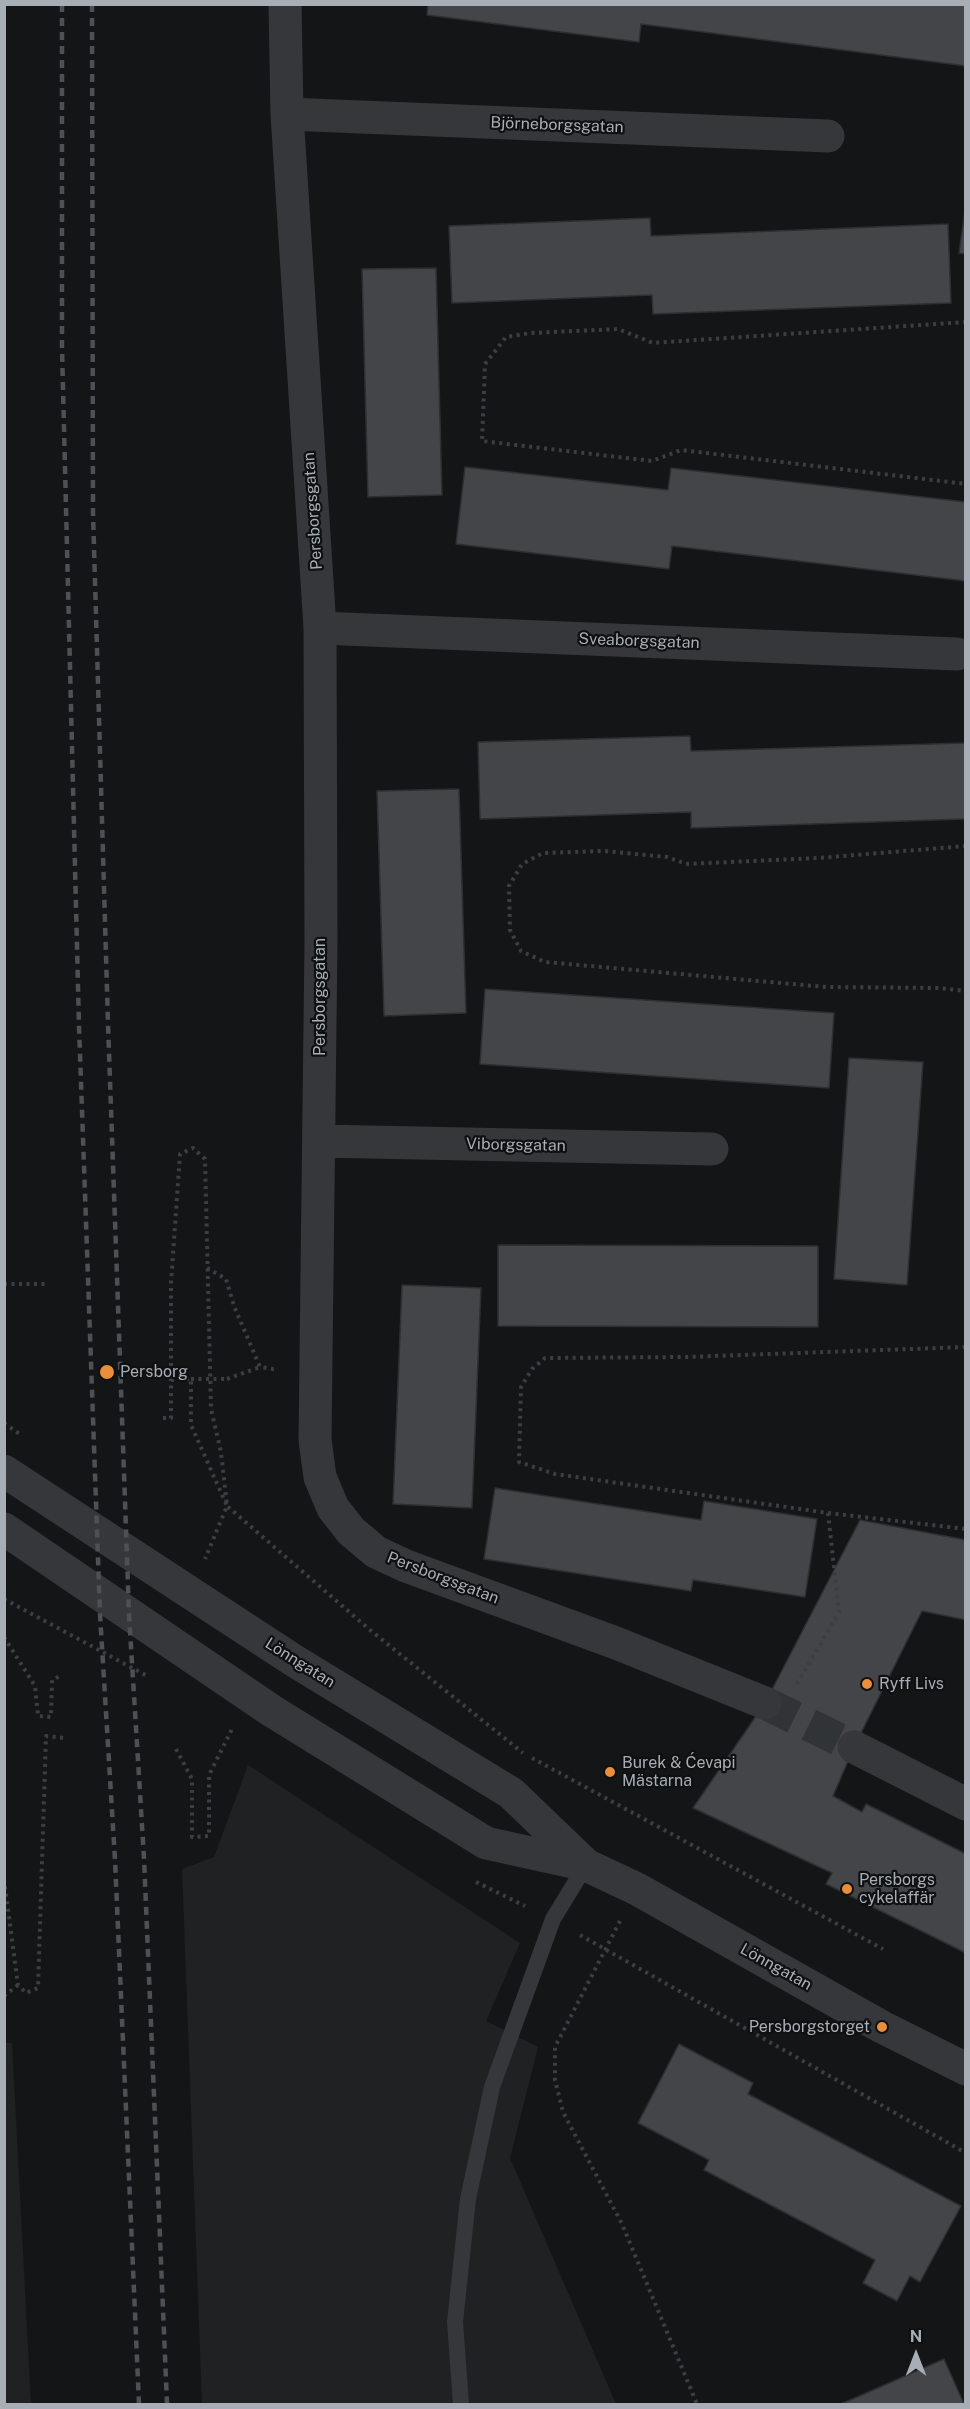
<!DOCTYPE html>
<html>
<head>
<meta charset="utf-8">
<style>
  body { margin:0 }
  #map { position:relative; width:970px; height:2409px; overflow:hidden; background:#141516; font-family:"Public Sans",sans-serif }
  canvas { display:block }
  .frame { position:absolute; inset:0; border:6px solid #a7aeb6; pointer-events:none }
  .north { position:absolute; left:886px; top:2325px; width:60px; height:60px; -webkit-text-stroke:4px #0f1011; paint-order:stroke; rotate:0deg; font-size:16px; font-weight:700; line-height:24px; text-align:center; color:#a7aeb6 }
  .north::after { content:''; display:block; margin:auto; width:21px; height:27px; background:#a7aeb6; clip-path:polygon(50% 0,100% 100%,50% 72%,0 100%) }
</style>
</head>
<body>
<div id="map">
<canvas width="970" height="2409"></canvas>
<div class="frame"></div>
<div class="north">N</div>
</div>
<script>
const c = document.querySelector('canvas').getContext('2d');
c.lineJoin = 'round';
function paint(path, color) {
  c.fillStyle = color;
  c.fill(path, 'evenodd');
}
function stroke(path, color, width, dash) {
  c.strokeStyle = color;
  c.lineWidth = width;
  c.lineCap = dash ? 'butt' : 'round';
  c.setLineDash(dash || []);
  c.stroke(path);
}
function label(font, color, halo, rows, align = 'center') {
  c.font = font + ' "Public Sans",sans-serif';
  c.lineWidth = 4.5;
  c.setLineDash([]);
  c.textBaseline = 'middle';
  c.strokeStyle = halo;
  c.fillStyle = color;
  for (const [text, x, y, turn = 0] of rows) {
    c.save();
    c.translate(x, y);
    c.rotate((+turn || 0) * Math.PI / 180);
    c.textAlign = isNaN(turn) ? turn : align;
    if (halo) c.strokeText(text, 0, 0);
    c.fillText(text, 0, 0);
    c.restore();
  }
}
const built = new Path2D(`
  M248 1765 520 1943 486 2021 538 2047 510 2158 616 2404H202L182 1869 214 1857Z
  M5 2043H12L31 2404H5Z`);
const building = new Path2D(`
  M428 4H966V66L641 24 639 42 427 15Z
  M966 204V254L959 253Z
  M650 218 651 236 948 224 951 303 653 314 652 295 452 303 449 226Z
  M436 268 442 495 368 497 362 269Z
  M465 467 668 490 671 468 966 502V581L672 546 669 569 456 544Z
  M690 736 691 751 966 743V819L691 828V812L480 819 478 742Z
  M459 789 466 1013 384 1016 377 791Z
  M485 989 834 1013 829 1088 480 1064Z
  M849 1058 923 1062 907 1285 834 1279Z
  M498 1245 818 1246V1327L498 1326Z
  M402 1285 481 1288 472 1508 393 1504Z
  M495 1488 701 1520 704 1501 817 1519 805 1597 693 1580 691 1591 484 1559Z
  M860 1520 966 1540V1620L922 1611 854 1747 833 1796 862 1812 866 1804 966 1854V1953L826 1884 832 1873 693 1808 765 1703Z
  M679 2044 753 2083 748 2094 961 2206 920 2282 910 2276 897 2301 863 2283 875 2260 704 2170 709 2160 638 2123Z
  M944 2359 964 2404H841Z`);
const minorTunnel = new Path2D(`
  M765 1703 854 1747`);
const path = new Path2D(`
  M966 322 653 343 618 329 531 333 506 337 485 364 482 441 652 461 681 450 966 484
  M966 846 818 858 686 864 667 857 604 851 543 853 522 864 509 886 510 930 521 951 545 962 826 987 938 988 966 991
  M207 1268 226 1279 234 1306 260 1367 278 1370
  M4 1284H49
  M227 1379 260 1367
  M171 1380 191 1379V1425L227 1506 205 1559
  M163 1418H171V1283L180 1154 193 1148 205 1159 211 1409 221 1452 227 1506 370 1630 523 1753
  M4 1423 21 1435
  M828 1513 966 1529
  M4 1599 149 1677
  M4 1637 35 1686 38 1716 51 1717 52 1680 62 1675
  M797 1684 839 1612 828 1513 555 1474 519 1462 521 1387 532 1369 545 1358 686 1357 966 1347
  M176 1749 192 1779V1837L209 1836V1775L232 1729
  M532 1758 883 1949
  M4 1879 18 1985 26 1993 38 1988 46 1736 64 1738
  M476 1882 525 1906
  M620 1921 555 2047V2080L563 2112 622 2224 697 2404
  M580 1935 966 2153
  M4 1996 18 1985`);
const service = new Path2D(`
  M461 2404 455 2322 468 2199 492 2087 553 1919 586 1865`);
const minor = new Path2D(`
  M285 4 287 114 320 628 321 941 315 1440 320 1477 333 1508 351 1531 376 1552 406 1566 616 1643 765 1703
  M287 114 828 136
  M320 628 957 654
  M320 1141 712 1149
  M854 1747 966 1804`);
const tertiary = new Path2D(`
  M4 1471 293 1660 511 1793 586 1865
  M4 1529 272 1711 486 1843 586 1865 637 1889 882 2027 966 2069`);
const rail = new Path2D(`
  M62 4V348L79 1026 100 1614 115 1860 139 2404
  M92 4 93 513 108 1024 129 1614 144 1858 167 2404`);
const pathBridge = new Path2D(`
  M191 1379H227`);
const markers = [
  [107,1372,8,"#e98e3a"],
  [867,1684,6,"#e98e3a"],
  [610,1772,6,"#e98e3a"],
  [847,1889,6,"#e98e3a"],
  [882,2027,6,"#e98e3a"]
];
const streetNames = [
  ["Björneborgsgatan",557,125,2],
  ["Persborgsgatan",313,511,-94],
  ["Sveaborgsgatan",639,641,2],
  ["Persborgsgatan",320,997,-90],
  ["Viborgsgatan",516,1145,1],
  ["Persborgsgatan",443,1578,21],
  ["Lönngatan",300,1663,32],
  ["Lönngatan",776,1967,29]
];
const poiNames = [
  ["Persborg",120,1372],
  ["Ryff Livs",879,1684],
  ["Burek & Ćevapi",622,1763],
  ["Mästarna",622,1781],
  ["Persborgs",859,1880],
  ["cykelaffär",859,1898],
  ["Persborgstorget",870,2027,"right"]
];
paint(built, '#202123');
paint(building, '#434549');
stroke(building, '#2e2f32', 1.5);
stroke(minorTunnel, '#313436', 33, [33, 16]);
stroke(path, '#3c3e42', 4, [3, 4.5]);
stroke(service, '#36373b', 16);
stroke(minor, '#36373b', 33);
stroke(tertiary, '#36373b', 33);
stroke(rail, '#4d5054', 4.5, [8, 6]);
stroke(pathBridge, '#3c3e42', 4, [3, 4.5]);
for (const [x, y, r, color] of markers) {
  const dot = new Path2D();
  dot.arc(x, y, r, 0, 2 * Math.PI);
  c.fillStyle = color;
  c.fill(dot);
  stroke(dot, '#0f1011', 2);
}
label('16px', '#a7aeb6', '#0f1011', streetNames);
label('16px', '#a7aeb6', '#0f1011', poiNames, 'left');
</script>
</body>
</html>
